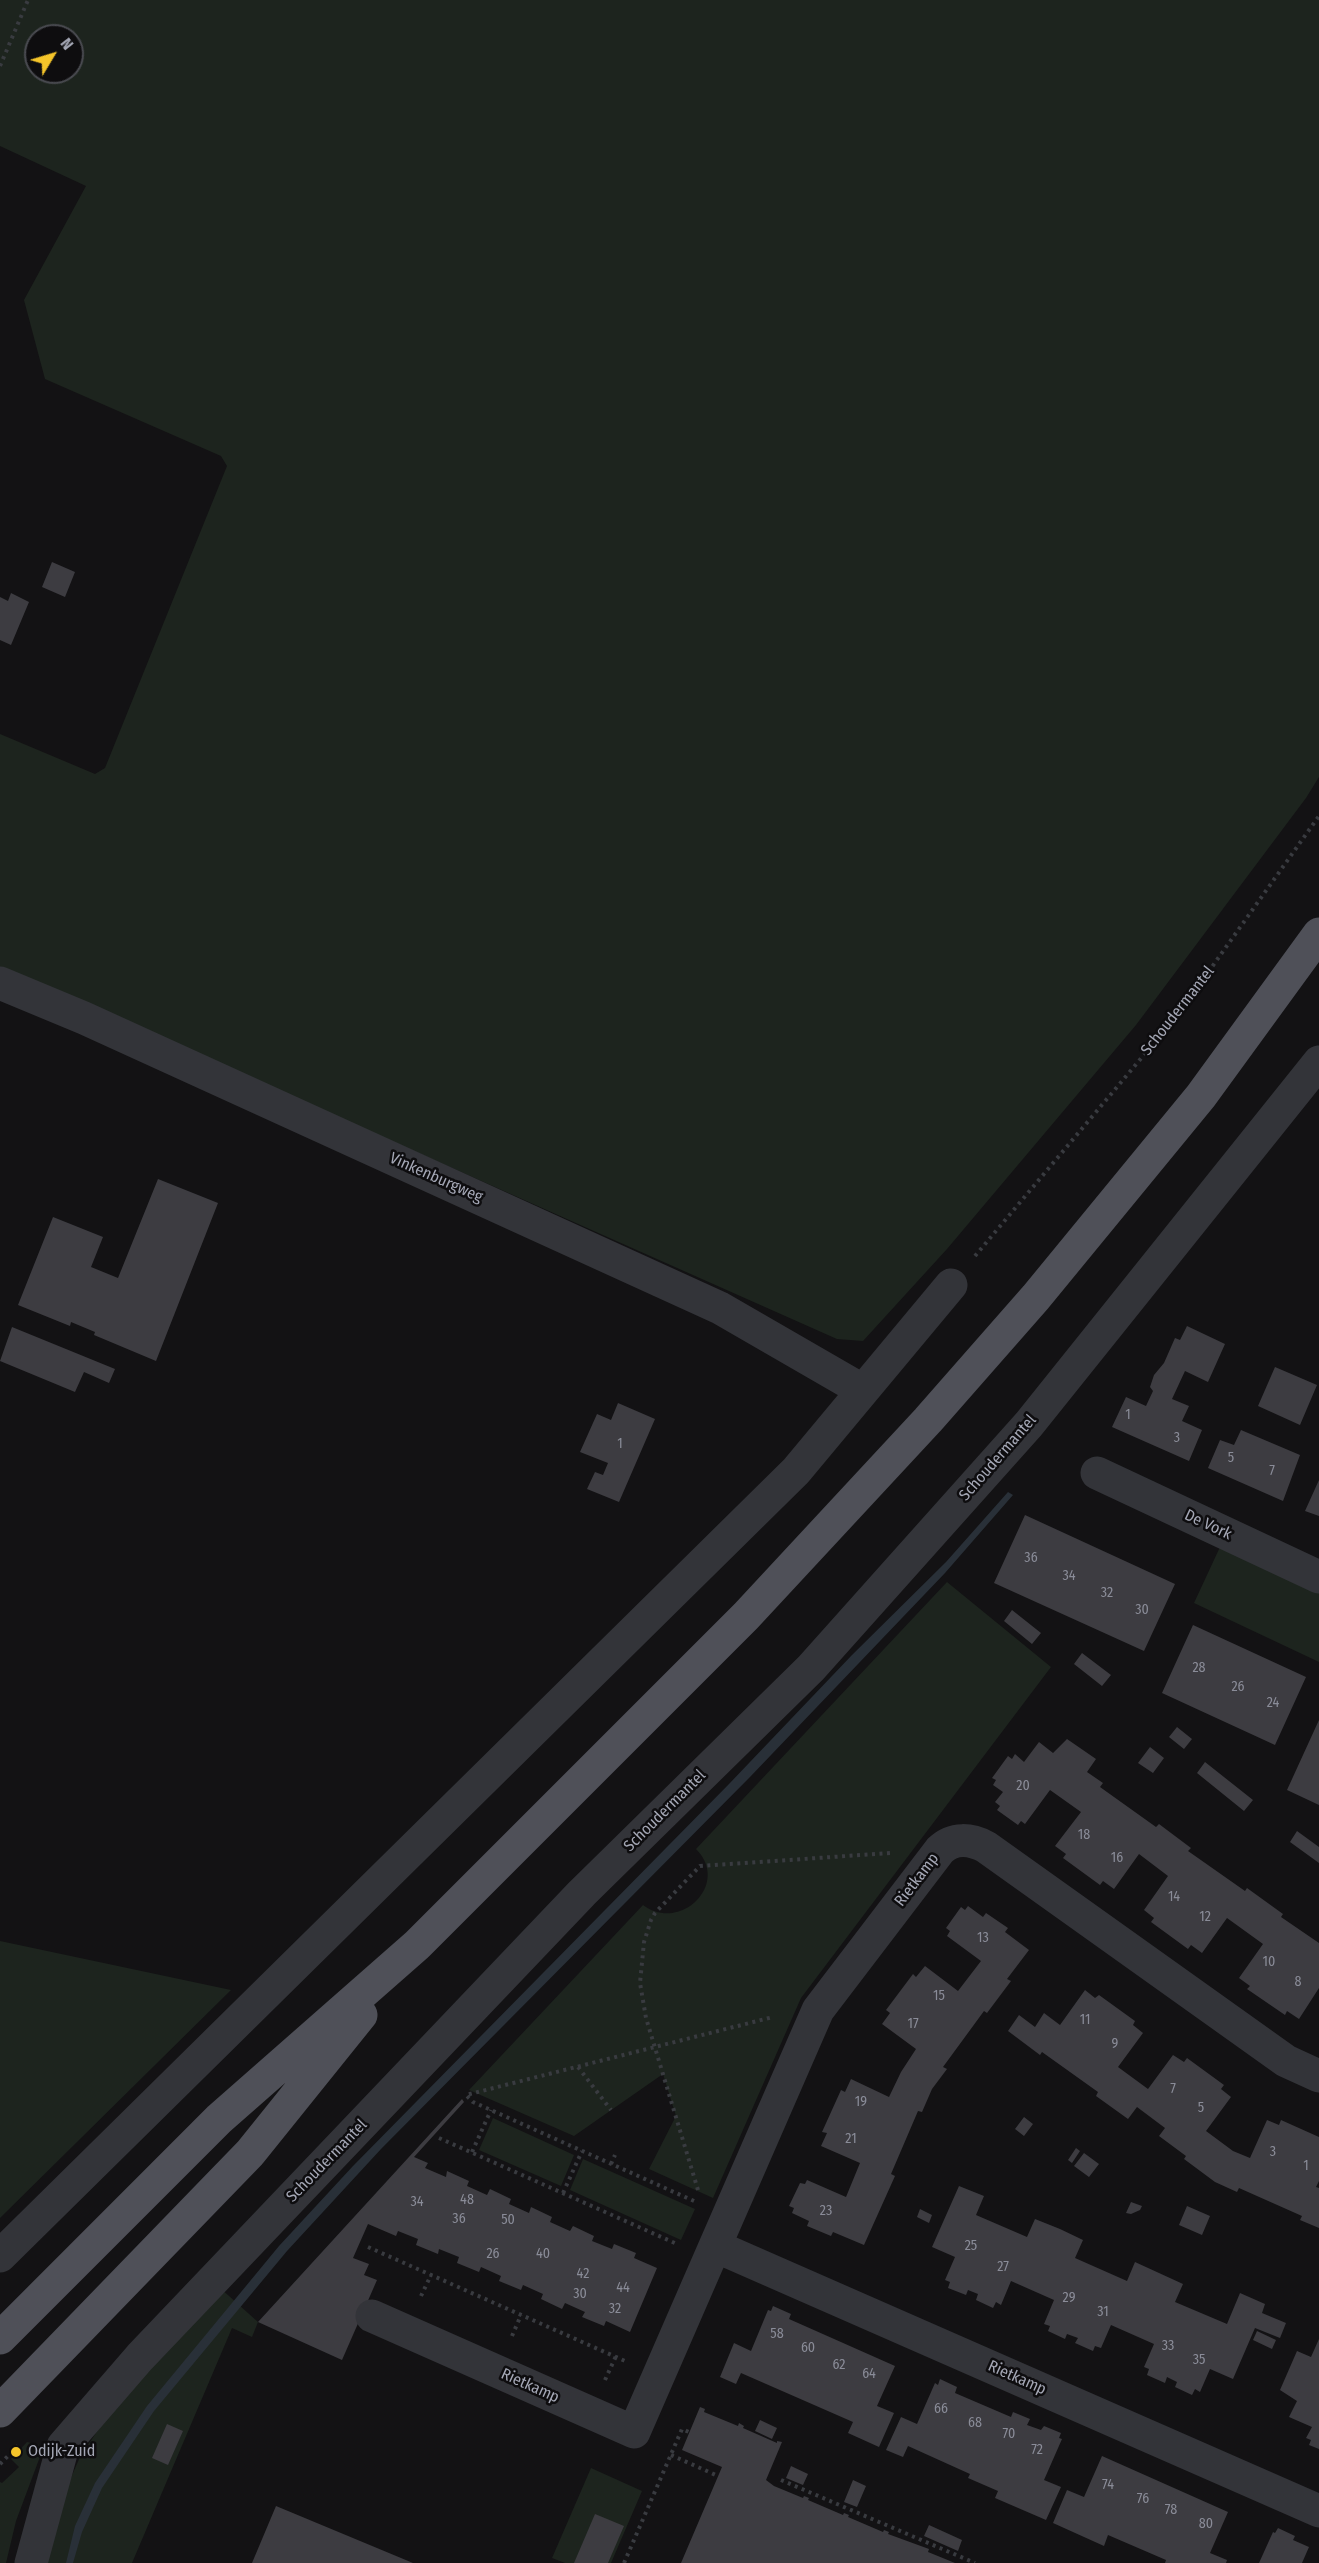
<!DOCTYPE html>
<html>
<head>
<meta charset="utf-8">
<style>
  body { margin:0 }
  #map { position:relative; width:1319px; height:2563px; overflow:hidden; background:#131214; font-family:"Fira Sans Condensed",sans-serif }
  canvas { display:block }
  .north { position:absolute; left:24px; top:24px; width:60px; height:60px; box-sizing:border-box; background:#0e0d0f; border:2px solid #4a4b51; border-radius:50%; rotate:52deg; font-size:16px; font-weight:700; line-height:24px; text-align:center; color:#a4a7b5 }
  .north::after { content:''; display:block; margin:auto; width:21px; height:27px; background:#f5c52a; clip-path:polygon(50% 0,100% 100%,50% 72%,0 100%) }
</style>
</head>
<body>
<div id="map">
<canvas width="1319" height="2563"></canvas>
<div class="north">N</div>
</div>
<script>
const c = document.querySelector('canvas').getContext('2d');
c.lineJoin = 'round';
function paint(path, color) {
  c.fillStyle = color;
  c.fill(path, 'evenodd');
}
function stroke(path, color, width, dash) {
  c.strokeStyle = color;
  c.lineWidth = width;
  c.lineCap = dash ? 'butt' : 'round';
  c.setLineDash(dash || []);
  c.stroke(path);
}
function label(font, color, halo, rows, align = 'center') {
  c.font = font + ' "Fira Sans Condensed",sans-serif';
  c.lineWidth = 5;
  c.setLineDash([]);
  c.textBaseline = 'middle';
  c.strokeStyle = halo;
  c.fillStyle = color;
  for (const [text, x, y, turn = 0] of rows) {
    c.save();
    c.translate(x, y);
    c.rotate((+turn || 0) * Math.PI / 180);
    c.textAlign = isNaN(turn) ? turn : align;
    if (halo) c.strokeText(text, 0, 0);
    c.fillText(text, 0, 0);
    c.restore();
  }
}
const green = new Path2D(`
  M0 0H1319V777L1306 798 1136 1025 947 1249 863 1341 837 1339 0 967V734L95 774 105 768 227 466 221 456 45 379 24 300 86 186 0 146ZM36 36H72V72H36Z
  M1220 1547 1319 1593V1662L1194 1603Z
  M947 1582 1051 1667 801 1998 713 2198 649 2169 676 2116 663 2074 574 2136 469 2090 643 1905C680 1933 731 1884 696 1849Z
  M0 1941 231 1990 0 2218Z
  M493 2118 574 2155 561 2186 479 2150Z
  M583 2159 695 2209 681 2240 570 2190Z
  M219 2287 258 2322 252 2337 232 2328 132 2563H46L66 2489 80 2457 102 2424Z
  M27 2442 44 2446 16 2521 6 2563H0V2482L2 2483 19 2467 11 2459Z
  M591 2468 642 2491 611 2563H565L552 2558Z`);
const water = new Path2D(`
  M1008 1492 1013 1495 945 1573 750 1777 381 2149 287 2251 154 2411 102 2488 82 2532 73 2563H66L75 2526 95 2483 147 2406 279 2246 353 2166 729 1784 852 1655 946 1562Z`);
const building = new Path2D(`
  M52 562 75 572 65 597 42 587Z
  M11 593 29 602 11 645 0 640V597L8 601Z
  M158 1179 218 1203 156 1361 94 1335 95 1332 71 1322 70 1326 18 1305 53 1217 103 1237 91 1267 118 1278Z
  M1187 1326 1225 1344 1208 1382 1185 1371 1172 1399 1189 1406 1182 1421 1202 1430 1189 1461 1112 1427 1126 1397 1146 1406 1153 1391 1150 1387 1154 1375 1164 1363 1175 1338 1180 1340Z
  M12 1327 115 1369 109 1383 84 1372 75 1392 0 1361Z
  M1275 1367 1317 1385 1300 1425 1258 1406Z
  M618 1403 655 1419 619 1502 587 1489 595 1472 603 1475 608 1463 580 1452 597 1414 611 1420Z
  M1241 1430 1300 1455 1283 1501 1208 1468 1220 1440 1234 1445Z
  M1319 1480V1516L1305 1511Z
  M1025 1515 1175 1584 1144 1651 994 1583Z
  M1012 1610 1041 1633 1032 1644 1004 1621Z
  M1193 1625 1306 1677 1275 1745 1162 1693Z
  M1082 1653 1111 1675 1102 1686 1074 1664Z
  M1319 1720V1805L1287 1790Z
  M1177 1727 1192 1739 1184 1749 1169 1737Z
  M1067 1739 1096 1759 1087 1772 1103 1783 1100 1787 1156 1827 1159 1824 1191 1848 1188 1851 1245 1891 1247 1888 1283 1914 1281 1917 1319 1943V1988L1299 2019 1287 2011 1285 2015 1247 1989 1250 1986 1239 1978 1263 1944 1227 1918 1202 1953 1191 1945 1188 1949 1151 1922 1154 1918 1144 1910 1168 1876 1139 1854 1114 1889 1103 1881 1100 1885 1063 1858 1066 1854 1055 1846 1081 1812 1050 1790 1025 1824 1021 1821 1018 1825 997 1810 1000 1806 995 1802 1003 1792 993 1785 996 1780 992 1778 1008 1756 1012 1759 1015 1754 1024 1762 1039 1742 1053 1753Z
  M1150 1747 1164 1758 1153 1773 1138 1763Z
  M1205 1762 1253 1800 1244 1811 1197 1773Z
  M1297 1831 1319 1847V1863L1290 1842Z
  M968 1906 983 1917 986 1913 1008 1928 1005 1932 1029 1950 1007 1979 1011 1981 987 2013 984 2011 943 2067 947 2069 932 2089 922 2112 918 2111 891 2174 895 2176 864 2245 833 2232 831 2236 807 2226 809 2221 792 2213 794 2208 789 2206 800 2183 805 2184 807 2180 846 2197 860 2163 821 2146 827 2133 822 2132 841 2090 845 2092 851 2079 889 2097 901 2072 916 2049 882 2024 890 2013 886 2010 913 1974 916 1977 925 1966 958 1991 981 1961 947 1936 950 1931 946 1928 961 1907 965 1910Z
  M1085 1990 1095 1998 1099 1995 1135 2021 1133 2025 1143 2033 1118 2067 1148 2089 1173 2055 1184 2062 1187 2058 1224 2085 1221 2089 1231 2097 1206 2131 1233 2151 1250 2158 1267 2120 1279 2125 1281 2120 1319 2137V2181L1316 2187 1319 2188V2228L1300 2220 1302 2216 1239 2188 1237 2192 1215 2182 1184 2159 1186 2156 1159 2136 1165 2128 1137 2107 1128 2119 1096 2096 1098 2092 1042 2052 1040 2055 1008 2031 1019 2015 1035 2027 1044 2013 1060 2025Z
  M462 2099 464 2102 414 2157 428 2163 425 2168 446 2177 447 2171 469 2181 467 2186 487 2195 490 2189 511 2199 509 2204 529 2213 531 2207 552 2217 550 2222 570 2231 573 2226 594 2236 592 2241 612 2249 614 2244 636 2253 634 2258 657 2268 630 2332 606 2321 604 2326 582 2317 585 2312 565 2303 562 2309 541 2299 543 2294 523 2285 521 2290 499 2281 501 2276 481 2267 479 2272 457 2263 459 2257 439 2249 438 2254 416 2245 418 2239 398 2231 396 2236 368 2224 353 2258 369 2264 364 2275 377 2280 342 2360 258 2322Z
  M1024 2117 1033 2124 1024 2136 1015 2129Z
  M1076 2148 1080 2151 1072 2163 1068 2160Z
  M1084 2153 1099 2164 1089 2177 1074 2166Z
  M959 2186 984 2196 976 2215 1027 2237 1035 2219 1060 2229 1083 2240 1075 2258 1127 2281 1135 2262 1183 2284 1175 2302 1227 2324 1240 2293 1265 2304 1262 2313 1286 2323 1280 2338 1255 2328 1233 2379 1210 2369 1200 2392 1195 2389 1192 2395 1175 2387 1177 2382 1167 2377 1165 2383 1147 2375 1149 2369 1144 2367 1154 2344 1111 2325 1101 2348 1095 2346 1093 2351 1075 2343 1078 2338 1067 2334 1065 2339 1048 2331 1050 2326 1044 2324 1054 2300 1011 2281 1001 2305 996 2302 993 2308 976 2300 978 2294 968 2290 966 2295 948 2288 950 2282 945 2280 955 2257 932 2247Z
  M1131 2202 1142 2206 1140 2210 1131 2214 1126 2213Z
  M1187 2206 1210 2216 1202 2235 1179 2225Z
  M920 2209 932 2215 929 2223 917 2217Z
  M773 2306 791 2314 789 2319 895 2366 877 2406 894 2413 879 2447 848 2433 853 2422 741 2373 736 2384 720 2377 734 2343 751 2351 768 2310 771 2311Z
  M1257 2331 1276 2340 1272 2349 1253 2340Z
  M1319 2339V2449L1309 2445 1311 2440 1306 2438 1312 2427 1289 2417 1297 2401 1280 2390 1297 2351 1311 2357Z
  M940 2379 957 2387 955 2393 1011 2417 1013 2412 1030 2419 1027 2425 1041 2430 1044 2426 1061 2433 1059 2438 1062 2439 1044 2480 1061 2487 1046 2520 995 2498 998 2491 968 2478 970 2474 908 2446 903 2457 886 2450 901 2417 917 2424 935 2383 938 2385Z
  M700 2407 705 2409 704 2412 738 2426 739 2423 744 2426 743 2428 777 2443V2441L782 2442 766 2480 774 2486 803 2498 804 2496 809 2498 808 2500 843 2515 844 2513 849 2515 848 2517 883 2532 884 2530 889 2532 888 2534 929 2549 928 2552 955 2563H681L722 2467 682 2450Z
  M760 2420 777 2428 772 2439 755 2431Z
  M167 2424 183 2431 168 2465 152 2458Z
  M1102 2456 1228 2512 1210 2553 1227 2560 1226 2563H1165L1166 2560 1108 2535 1104 2546 1053 2523 1067 2490 1084 2497Z
  M791 2466 808 2474 803 2485 786 2478Z
  M853 2480 866 2486 857 2507 844 2502Z
  M276 2506 413 2563H252Z
  M595 2514 624 2526 608 2563H574Z
  M929 2525 962 2540 958 2551 924 2536Z
  M1278 2528 1295 2536 1293 2540 1309 2547 1302 2563H1259L1273 2532 1275 2533Z`);
const path = new Path2D(`
  M0 66 28 0
  M975 1256 1180 1012 1319 816
  M578 2067 611 2110
  M439 2138 677 2244
  M472 2152 491 2110
  M611 2164 615 2155
  M698 2190 646 2018 640 1983 644 1942 651 1920 655 1913 700 1866 891 1853
  M563 2193 582 2151
  M694 2201 473 2102 466 2095 773 2017
  M368 2247 625 2361
  M421 2296 431 2275
  M512 2336 521 2315
  M605 2380 616 2356
  M671 2455 718 2476
  M0 2464 18 2446
  M781 2480 975 2563
  M624 2563 682 2429 689 2432`);
const street = new Path2D(`
  M0 983 84 1018 720 1308 862 1390
  M1097 1473 1319 1577
  M1319 2076 1286 2061 986 1847C971 1839 953 1837 940 1850L818 2010 715 2246 1319 2511
  M0 2256 796 1471 951 1285
  M372 2316 634 2432 715 2246
  M31 2563 63 2446 140 2357 582 1893 811 1668 1029 1424 1319 1062`);
const primary = new Path2D(`
  M0 2338 219 2119 417 1945 746 1616 928 1420 1036 1297 1201 1096 1319 934
  M0 2411 250 2153 361 2015`);
const markers = [
  [16,2452,6,"#f5c52a"]
];
const numberNames = [
  ["1",1128,1415],
  ["3",1177,1438],
  ["1",620,1444],
  ["5",1231,1458],
  ["7",1272,1471],
  ["36",1031,1558],
  ["34",1069,1576],
  ["32",1107,1593],
  ["30",1142,1610],
  ["28",1199,1668],
  ["26",1238,1687],
  ["24",1273,1703],
  ["20",1023,1786],
  ["18",1084,1835],
  ["16",1117,1858],
  ["14",1174,1897],
  ["12",1205,1917],
  ["13",983,1938],
  ["10",1269,1962],
  ["8",1298,1982],
  ["15",939,1996],
  ["11",1085,2020],
  ["17",913,2024],
  ["9",1115,2044],
  ["7",1173,2089],
  ["19",861,2102],
  ["5",1201,2108],
  ["21",851,2139],
  ["3",1273,2152],
  ["1",1306,2166],
  ["48",467,2200],
  ["34",417,2202],
  ["23",826,2211],
  ["36",459,2219],
  ["50",508,2220],
  ["25",971,2246],
  ["26",493,2254],
  ["40",543,2254],
  ["27",1003,2267],
  ["42",583,2274],
  ["44",623,2288],
  ["30",580,2294],
  ["29",1069,2298],
  ["32",615,2309],
  ["31",1103,2312],
  ["58",777,2334],
  ["33",1168,2346],
  ["60",808,2348],
  ["35",1199,2360],
  ["62",839,2365],
  ["64",869,2374],
  ["66",941,2409],
  ["68",975,2423],
  ["70",1009,2434],
  ["72",1037,2450],
  ["74",1108,2485],
  ["76",1143,2499],
  ["78",1171,2510],
  ["80",1206,2524]
];
const streetNames = [
  ["Schoudermantel",1178,1011,-52],
  ["Vinkenburgweg",436,1178,24],
  ["Schoudermantel",998,1458,-49],
  ["De Vork",1208,1525,25],
  ["Schoudermantel",665,1811,-45],
  ["Rietkamp",917,1880,-53],
  ["Schoudermantel",327,2161,-46],
  ["Rietkamp",1017,2378,24],
  ["Rietkamp",530,2386,24]
];
const poiNames = [
  ["Odijk-Zuid",28,2452]
];
paint(green, '#1d241e');
paint(water, '#293038');
paint(building, '#3d3c41');
stroke(path, '#393b40', 4, [3, 4.5]);
stroke(street, '#333439', 33);
stroke(primary, '#4f5058', 33);
for (const [x, y, r, color] of markers) {
  const dot = new Path2D();
  dot.arc(x, y, r, 0, 2 * Math.PI);
  c.fillStyle = color;
  c.fill(dot);
  stroke(dot, '#0e0d0f', 2);
}
label('14px', '#8a8c98', null, numberNames);
label('16px', '#a4a7b5', '#0e0d0f', streetNames);
label('16px', '#a4a7b5', '#0e0d0f', poiNames, 'left');
</script>
</body>
</html>
